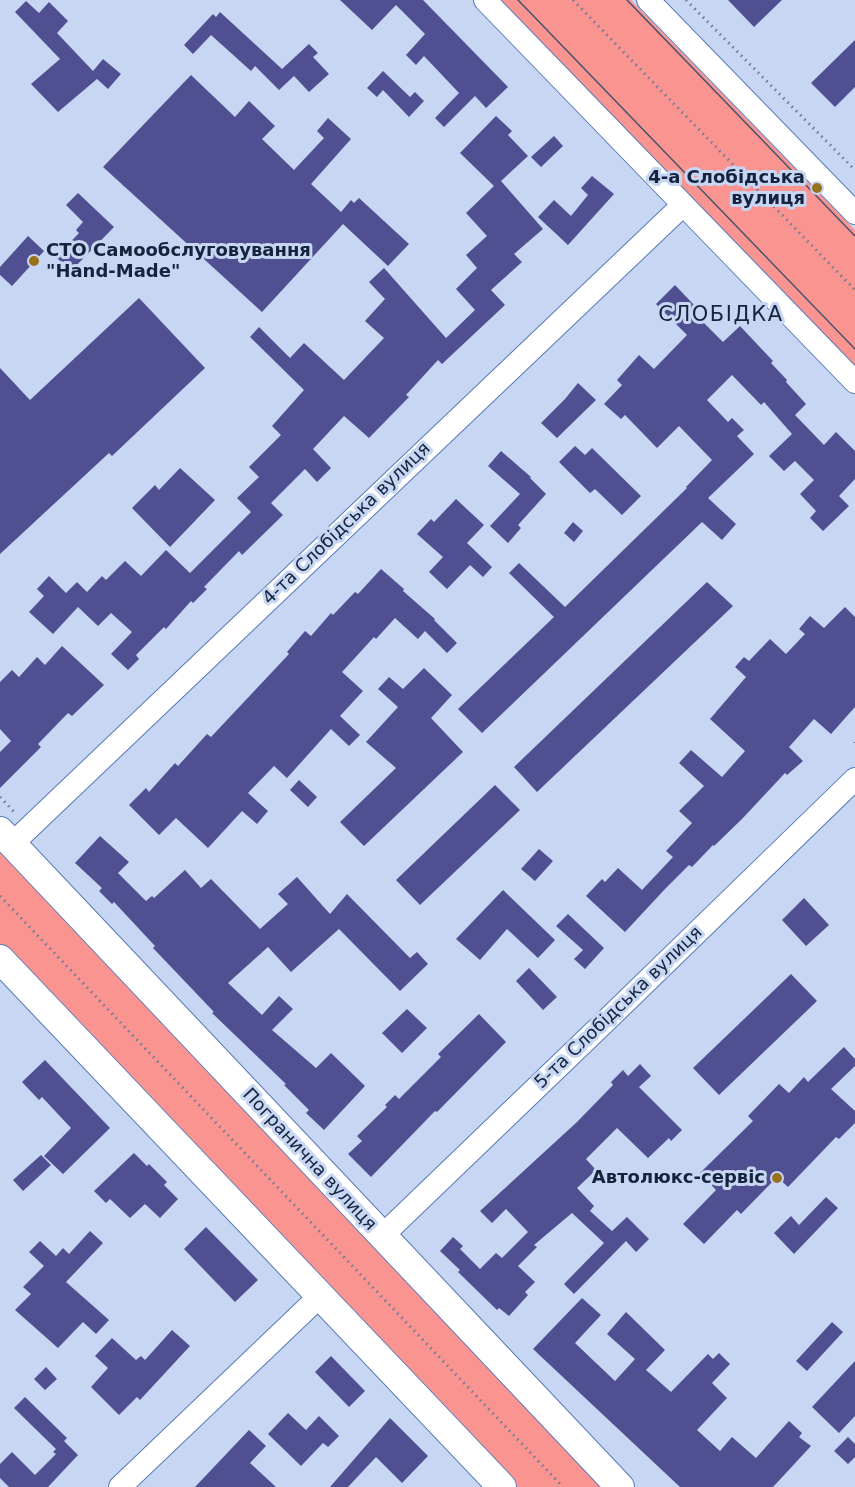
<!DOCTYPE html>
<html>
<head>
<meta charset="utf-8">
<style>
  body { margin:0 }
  canvas { display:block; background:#c7d6f2 }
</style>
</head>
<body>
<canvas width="855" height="1487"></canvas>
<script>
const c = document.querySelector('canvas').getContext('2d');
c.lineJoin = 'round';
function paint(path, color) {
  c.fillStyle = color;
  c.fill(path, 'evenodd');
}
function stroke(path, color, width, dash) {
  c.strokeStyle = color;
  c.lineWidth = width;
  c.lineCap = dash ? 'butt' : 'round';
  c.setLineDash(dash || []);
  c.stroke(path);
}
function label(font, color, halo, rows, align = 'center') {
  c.font = font + ' "DejaVu Sans",sans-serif';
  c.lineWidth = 6;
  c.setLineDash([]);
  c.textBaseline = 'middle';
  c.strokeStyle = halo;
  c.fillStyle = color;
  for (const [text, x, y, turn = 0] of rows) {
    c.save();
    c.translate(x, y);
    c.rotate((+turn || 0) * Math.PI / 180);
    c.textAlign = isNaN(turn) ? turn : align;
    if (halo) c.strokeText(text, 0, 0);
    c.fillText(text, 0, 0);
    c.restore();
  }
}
const green = new Path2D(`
  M499 0H631L855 230V369Z
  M0 850 605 1487H516L0 943Z`);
const building = new Path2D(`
  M340 0H423L508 87 486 108 475 96 444 127 435 118 459 93 424 56 416 65 406 55 425 34 396 5 372 30Z
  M728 0H782L754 27Z
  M26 1 39 13 49 2 68 21 57 33 93 71 103 59 121 74 108 89 97 79 58 112 31 84 60 59 15 12Z
  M220 12 282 69 309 44 318 53 313 57 329 74 309 92 294 76 279 90 255 66 251 71 211 35 193 54 184 45 213 14 216 17Z
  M855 40V87L835 107 811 83Z
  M383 71 410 97 415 92 424 101 409 117 383 90 377 97 367 88Z
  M191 75 235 117 249 101 275 126 262 139 294 170 324 138 317 131 328 118 351 139 311 184 341 212 351 200 354 203 359 198 409 244 388 266 343 224 262 312 103 167Z
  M496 116 512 131 508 135 528 156 501 181 543 229 514 254 522 262 491 290 505 305 442 364 438 360 406 395 409 397 369 438 344 416 313 449 331 468 317 482 305 469 271 503 283 515 242 555 239 551 204 587 207 589 193 603 191 601 166 629 164 627 136 655 139 659 128 670 111 654 132 632 111 613 98 626 78 607 53 634 29 612 44 596 37 589 49 576 66 593 77 582 87 592 102 576 106 580 125 561 141 576 166 550 190 573 251 512 237 498 259 477 249 467 281 435 272 426 304 390 250 337 259 327 290 358 304 343 344 380 384 338 365 321 385 299 369 282 384 268 446 338 475 310 456 289 477 268 466 255 487 236 466 213 494 186 460 153Z
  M554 136 563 146 541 167 531 157Z
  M592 176 614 194 568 245 538 217 554 200 571 216 588 195 581 188Z
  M78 193 114 227 71 271 56 257 79 233 76 230 83 222 66 205Z
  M28 236 44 251 12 286 0 275V267Z
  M675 285 695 306 691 310 723 342 740 326 773 361 771 363 787 380 786 382 806 404 795 415 824 445 836 432 855 451V479L839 496 849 506 823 531 810 518 816 511 800 494 814 480 795 461 784 471 769 456 792 434 764 402 761 405 732 375 707 400 728 422 732 418 744 430 737 436 754 454 708 498 736 524 722 540 702 522 482 733 458 709 554 617 509 573 519 563 565 607 687 488 686 487 712 460 679 426 657 448 625 415 621 419 604 404 622 385 617 380 639 355 654 369 687 335 656 304Z
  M139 298 205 368 112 456 109 453 0 554V368L30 400Z
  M578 383 596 400 557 438 541 423 565 399Z
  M575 446 585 455 592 448 641 496 622 515 595 489 590 493 559 462Z
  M501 451 531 477 530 478 546 494 518 525 521 528 508 543 490 526 520 494 488 466Z
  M180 468 215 500 170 547 132 508 155 485 159 490Z
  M456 499 484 525 467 543 492 567 483 577 470 565 447 589 429 572 443 557 417 534 431 519 434 522Z
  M573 522 583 531 574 542 564 533Z
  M381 569 404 589 403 591 435 619 434 620 457 643 447 653 425 631 418 639 395 618 376 639 374 637 342 672 363 691 340 716 360 735 349 746 331 729 287 778 274 766 248 793 268 811 257 824 242 811 208 848 176 818 159 835 129 805 146 788 149 792 175 763 178 766 207 734 211 737 289 654 287 652 305 631 311 636 331 613 333 615 355 592 358 594Z
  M707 582 733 606 537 792 514 767Z
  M845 607 855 617V707L831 734 814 719 789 747 803 761 787 775 785 773 742 819 714 846 713 845 692 867 689 865 665 889 625 932 586 896 602 879 605 882 618 868 642 890 673 857 666 851 692 823 679 811 704 786 679 763 691 750 722 777 745 751 710 719 746 677 735 667 744 657 749 661 770 639 786 654 805 634 799 629 810 616 824 628Z
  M62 646 104 685 72 716 68 713 38 744 41 747 0 788V752L11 741 0 729V682L12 670 19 677 37 657 45 665Z
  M424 668 452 695 431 718 463 752 364 846 340 822 396 768 366 742 398 707 378 689 389 677 403 689Z
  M299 780 317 797 308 807 290 790Z
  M495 785 520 810 420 905 396 880Z
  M100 836 129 862 118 873 146 901 152 896 154 898 185 870 201 888 211 879 260 929 288 904 278 894 297 877 330 914 347 894 410 958 417 952 428 964 400 991 339 929 291 972 268 947 228 983 262 1015 279 996 293 1009 272 1030 316 1068 331 1053 365 1086 324 1130 306 1113 309 1110 284 1085 286 1084 212 1013 214 1012 153 948 155 946 114 902 112 904 99 891 102 888 75 863Z
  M539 849 553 861 535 881 521 869Z
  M503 890 555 940 538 958 507 929 480 960 456 939Z
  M804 898 829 925 806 946 782 920Z
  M568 914 604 948 585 969 574 959 583 950 556 926Z
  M529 968 557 997 543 1010 516 981Z
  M791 974 817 1001 719 1095 693 1068Z
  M407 1009 427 1028 402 1053 382 1033Z
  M479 1014 506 1042 437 1112 435 1111 371 1177 348 1154 362 1141 357 1136 387 1107 385 1105 395 1095 399 1099 441 1057 438 1054Z
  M844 1047 855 1059V1066L831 1089 855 1111V1123L839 1139 836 1137 788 1187 777 1177 741 1214 737 1210 704 1244 683 1224 716 1190 700 1173 753 1121 748 1116 779 1084 789 1093 804 1077 808 1082Z
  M45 1060 110 1128 63 1174 44 1156 71 1128 42 1097 39 1100 22 1082Z
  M640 1064 651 1076 639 1087 682 1130 671 1141 669 1138 648 1158 617 1128 586 1159 596 1170 577 1188 594 1206 590 1211 612 1231 627 1217 649 1239 636 1252 626 1241 574 1294 564 1284 604 1243 572 1213 534 1245 537 1247 518 1266 535 1282 525 1292 528 1295 509 1316 499 1308 497 1310 458 1272 460 1270 440 1251 453 1237 463 1246 460 1249 480 1269 496 1253 502 1258 528 1232 506 1209 492 1223 480 1211 577 1122 613 1085 611 1082 623 1070 628 1076Z
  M134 1153 147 1166 149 1164 167 1182 164 1185 178 1199 160 1218 145 1204 130 1218 110 1199 106 1203 94 1191Z
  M41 1155 51 1165 23 1191 13 1180Z
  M826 1197 838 1208 794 1254 774 1233 791 1216 799 1225Z
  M206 1227 258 1280 235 1302 184 1249Z
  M90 1231 103 1243 66 1282 109 1320 96 1334 83 1322 58 1348 15 1310 31 1294 23 1287 44 1266 29 1252 40 1241 56 1256 63 1248 69 1254Z
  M582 1298 601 1315 575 1343 615 1381 635 1359 607 1334 626 1312 665 1350 646 1370 671 1392 708 1354 713 1359 719 1353 730 1364 712 1383 727 1398 697 1430 720 1451 732 1437 756 1458 789 1421 802 1433 799 1437 811 1446 773 1487H680L533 1349Z
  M832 1322 843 1332 807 1371 796 1361Z
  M172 1330 190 1346 140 1400 137 1397 119 1415 91 1387 108 1368 95 1356 112 1338 136 1360 141 1356 145 1360Z
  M331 1356 365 1391 349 1407 315 1372Z
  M855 1361V1416L839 1433 812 1407Z
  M46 1367 57 1379 45 1390 34 1379Z
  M25 1397 67 1438 64 1441 78 1455 48 1487H9L0 1478V1464L12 1452 35 1475 56 1454 53 1452 56 1449 14 1408Z
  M288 1413 306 1430 319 1416 339 1436 328 1447 323 1443 301 1466 268 1434Z
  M390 1418 428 1456 402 1483 376 1457 348 1487H330Z
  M249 1430 266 1446 250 1463 276 1487H195Z
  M848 1437 855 1444V1457L848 1464 834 1451Z`);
const path = new Path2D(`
  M573 0 855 290
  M686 0 855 170
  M855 742V743
  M0 797 15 813
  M0 896 563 1487`);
const minor = new Path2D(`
  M485 0 855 382
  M648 0 855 213
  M12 844 683 205
  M381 1237 613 1014 855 779
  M120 1487 321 1295`);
const major = new Path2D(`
  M0 831 620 1487
  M0 959 502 1487`);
const tram = new Path2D(`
  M518 0 855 349
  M627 0 855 236`);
const markers = [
  [817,188,6,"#97711c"],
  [34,261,6,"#97711c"],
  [777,1178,6,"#97711c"]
];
const poiNames = [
  ["4-а Слобідська",805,178],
  ["вулиця",805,199],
  ["СТО Самообслуговування",46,251,"left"],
  ["\"Hand-Made\"",46,272,"left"],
  ["Автолюкс-сервіс",765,1178]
];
const streetNames = [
  ["4-та Слобідська вулиця",347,524,-44],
  ["5-та Слобідська вулиця",619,1008,-44],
  ["Погранична вулиця",309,1160,47]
];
const quarterNames = [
  ["СЛОБІДКА",721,316]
];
paint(green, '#fa9491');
paint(building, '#504f91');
stroke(minor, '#587ab9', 24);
stroke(major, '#587ab9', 30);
stroke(path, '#6c7b96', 3, [1.5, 4.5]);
stroke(minor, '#fff', 22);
stroke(major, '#fff', 28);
stroke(tram, '#45546e', 1.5);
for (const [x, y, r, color] of markers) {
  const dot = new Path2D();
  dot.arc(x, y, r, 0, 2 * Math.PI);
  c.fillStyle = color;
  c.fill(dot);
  stroke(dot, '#c7d6f2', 2);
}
label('bold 18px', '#15233d', '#c7d6f2', poiNames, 'right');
label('18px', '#15233d', '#c7d6f2', streetNames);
c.letterSpacing = '1.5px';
label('21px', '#15233d', '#c7d6f2', quarterNames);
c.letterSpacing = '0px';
</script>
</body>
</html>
